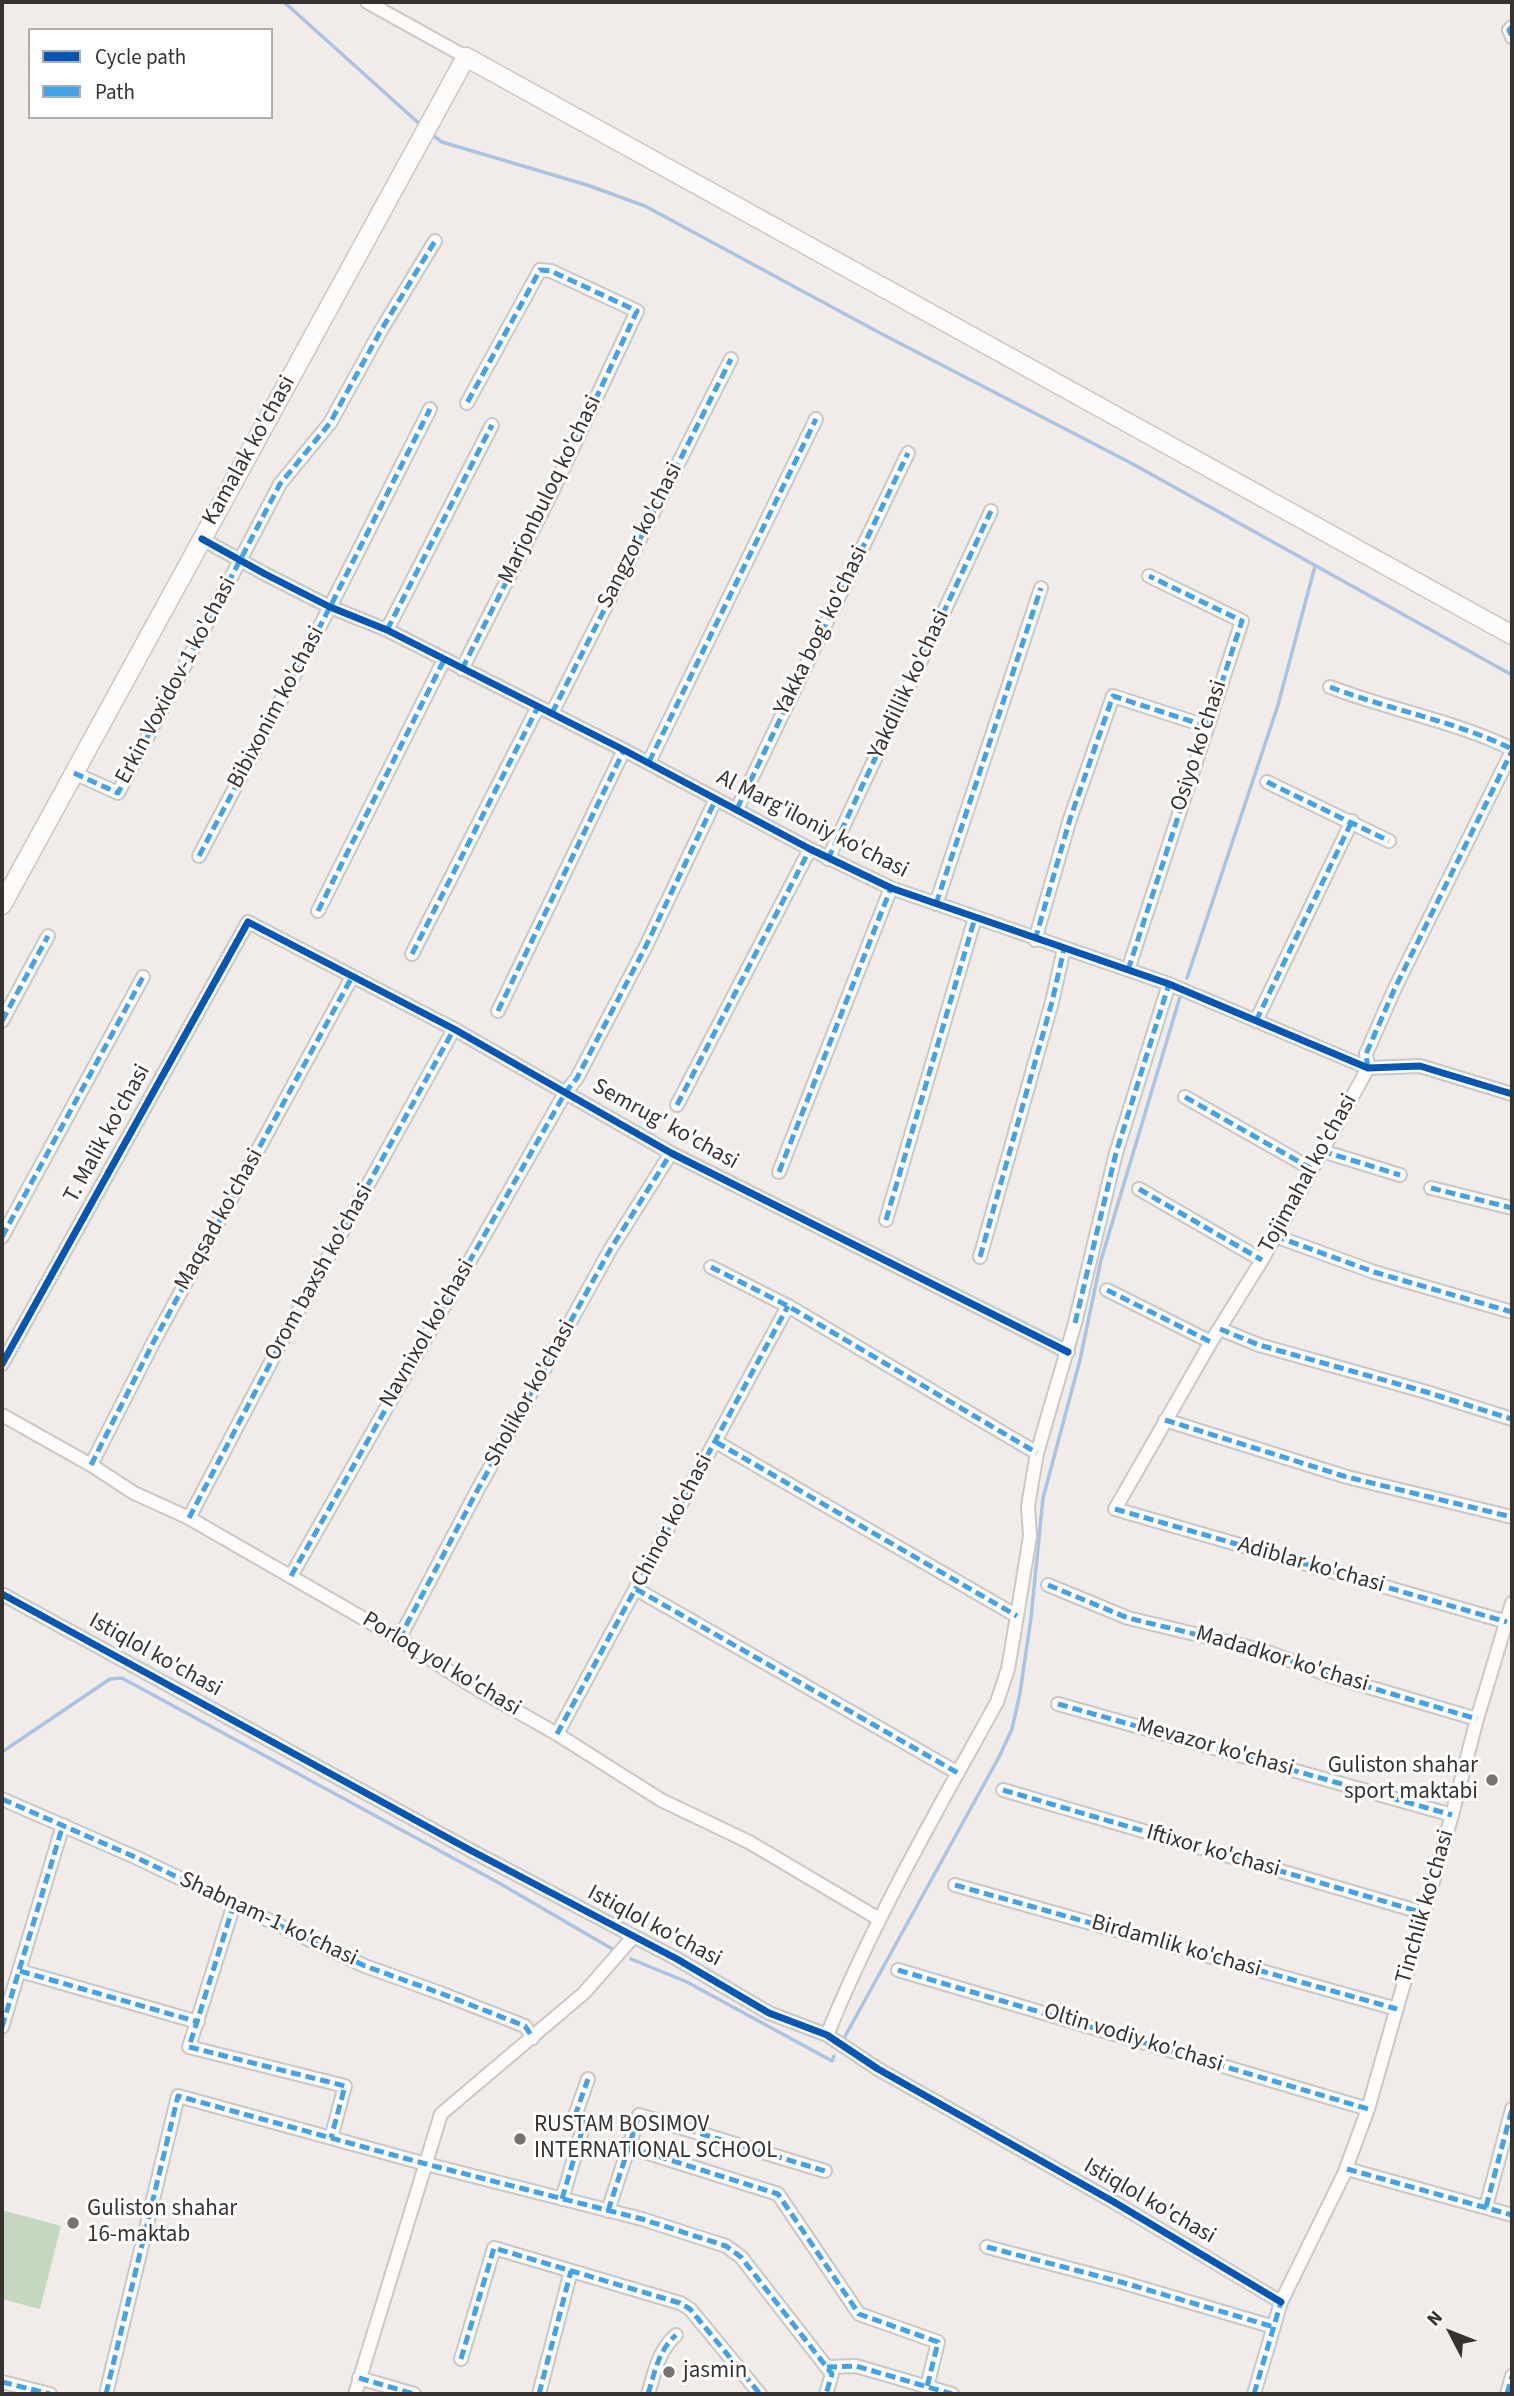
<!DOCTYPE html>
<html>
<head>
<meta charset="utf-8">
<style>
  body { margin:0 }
  #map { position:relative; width:1514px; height:2396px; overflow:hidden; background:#f1ece7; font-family:"Source Sans 3",sans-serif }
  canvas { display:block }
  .frame { position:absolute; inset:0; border:4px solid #35322f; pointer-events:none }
  .legend { position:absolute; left:28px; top:28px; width:245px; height:91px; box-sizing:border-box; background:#fff; border:2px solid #aeadac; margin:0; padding:9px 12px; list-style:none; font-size:21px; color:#35322f }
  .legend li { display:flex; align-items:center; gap:14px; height:35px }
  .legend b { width:35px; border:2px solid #aeadac }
  .north { position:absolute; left:1416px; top:2298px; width:70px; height:70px; -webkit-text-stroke:5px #fff; paint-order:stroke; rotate:312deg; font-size:19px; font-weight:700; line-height:28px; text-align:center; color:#35322f }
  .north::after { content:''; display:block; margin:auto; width:24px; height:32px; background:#35322f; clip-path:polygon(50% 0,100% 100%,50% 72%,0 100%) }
</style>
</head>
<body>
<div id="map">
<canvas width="1514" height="2396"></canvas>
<div class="frame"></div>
<ul class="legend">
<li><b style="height:9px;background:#0057b8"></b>Cycle path</li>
<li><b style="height:9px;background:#3ea3eb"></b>Path</li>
</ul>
<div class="north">N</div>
</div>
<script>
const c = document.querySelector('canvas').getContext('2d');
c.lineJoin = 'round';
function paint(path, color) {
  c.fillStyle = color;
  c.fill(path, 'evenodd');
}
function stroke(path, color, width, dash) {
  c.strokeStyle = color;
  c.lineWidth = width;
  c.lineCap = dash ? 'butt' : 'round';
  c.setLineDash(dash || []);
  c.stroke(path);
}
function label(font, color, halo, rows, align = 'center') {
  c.font = font + ' "Source Sans 3",sans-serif';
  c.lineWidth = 6;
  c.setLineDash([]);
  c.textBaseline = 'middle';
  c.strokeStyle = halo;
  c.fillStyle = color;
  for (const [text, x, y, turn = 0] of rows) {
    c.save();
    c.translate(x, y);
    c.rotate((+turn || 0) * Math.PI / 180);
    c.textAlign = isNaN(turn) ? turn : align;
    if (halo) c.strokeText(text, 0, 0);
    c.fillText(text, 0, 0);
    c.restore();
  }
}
const green = new Path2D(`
  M2 2210 61 2226 40 2309 2 2299Z`);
const stream = new Path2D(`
  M284 2 423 127
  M431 134 442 142 587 185 645 206 880 333 1131 463 1512 675
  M1187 978 1278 705 1315 566
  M2 1752 110 1679 122 1678 499 1883 614 1950
  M631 1959 687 1982 832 2061 834 2056
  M843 2040 999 1757 1012 1729 1020 1693 1031 1618 1043 1498 1080 1360 1101 1260 1180 997`);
const street = new Path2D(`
  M367 2 466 57
  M1512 27 1509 30 1512 37
  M202 539 265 574 330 607 387 630 624 750 810 849 891 888 1169 984 1368 1068 1420 1066 1512 1094
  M387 630 492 425
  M462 669 551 494 637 311 551 271 540 270 467 403
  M1330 687C1390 710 1455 721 1512 749
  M552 713 731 359
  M649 762 816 419
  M74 773 118 793 280 484 330 423 380 332 435 241
  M1267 782 1389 841
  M737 809 908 453
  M199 856 330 607 430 409
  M828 859 991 511
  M936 904 1041 588
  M318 911 444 660
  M1035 940 1070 819 1113 696 1206 726
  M412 954 538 707
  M1128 970 1242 621 1149 576
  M498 1011 624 750
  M2 1021 48 936
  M1256 1021 1352 821
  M1185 1097 1312 1169
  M677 1105 810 849
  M1322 1151 1400 1175
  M779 1172 891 888
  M1431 1188 1512 1208
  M1139 1189 1262 1260
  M886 1220 975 918
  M1275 1236 1374 1272 1512 1312
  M2 1237 143 977
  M980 1257 1052 1002 1064 949
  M711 1267 788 1306 1037 1453
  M1107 1290 1211 1342
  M1220 1329 1259 1345 1423 1391 1512 1419
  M2 1364 248 922 454 1029 671 1153 1068 1352
  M2 1415 91 1465 134 1493 189 1518 399 1639 469 1684 557 1734 661 1800 749 1842 879 1919
  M1165 1420 1347 1477 1512 1517
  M716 1442 1017 1616
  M91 1465 154 1341 352 977
  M189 1518 284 1337 454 1029
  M291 1576 565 1093 577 1078 645 948 716 799
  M1048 1585 1128 1618 1265 1651 1331 1676 1477 1719
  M636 1589 958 1773
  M2 1594 470 1850 677 1959 769 2013 827 2035 878 2069 1114 2202 1281 2302
  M1507 1622 1115 1509 1211 1342 1262 1260 1368 1068 1366 1054 1395 988 1512 751
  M399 1639 477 1491 610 1250 671 1153
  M1058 1704 1452 1815
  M557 1734 788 1306
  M1003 1790 1424 1913
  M2 1799 135 1857 365 1966 440 1993 525 2026 533 2038
  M955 1885 1397 2009
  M234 1904 189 2047 345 2086 331 2138
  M898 1970 1368 2109
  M20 1971 198 2022
  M2 2027 63 1825
  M827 2035C874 1919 937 1811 997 1702L1008 1669 1017 1616 1030 1536 1028 1506 1037 1453 1075 1323 1116 1153 1169 984
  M629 2147 778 2194 859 2314 938 2342 927 2387
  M1347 2169 1512 2215
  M562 2199 585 2121 576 2113 588 2079
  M1486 2207 1512 2109
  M608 2211 639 2115 825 2171
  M987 2247 1121 2282 1274 2327
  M461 2359 494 2248 680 2303 690 2309 760 2394
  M827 2367 856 2366 952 2394
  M359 2378 414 2394
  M2 2382 50 2394
  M106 2394 178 2096 426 2164 642 2219 726 2246 741 2257 832 2374 826 2394
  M355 2394 441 2114 584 1993 633 1937
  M539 2394 571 2271
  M648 2394C655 2372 658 2351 676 2335
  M1254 2394 1281 2302 1344 2174 1368 2109 1452 1815 1477 1719 1512 1603
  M1507 2394 1512 2376`);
const secondary = new Path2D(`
  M2 905 466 57 1512 635`);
const quiet = new Path2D(`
  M1512 27 1509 30 1512 37
  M387 630 492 425
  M462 669 551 494 637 311 551 271 540 270 467 403
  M1330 687C1390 710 1455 721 1512 749
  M552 713 731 359
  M649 762 816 419
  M74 773 118 793 280 484 330 423 380 332 435 241
  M1267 782 1389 841
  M737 809 908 453
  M199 856 330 607 430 409
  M828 859 991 511
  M936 904 1041 588
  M318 911 444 660
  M1035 940 1070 819 1113 696 1206 726
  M412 954 538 707
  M1128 970 1242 621 1149 576
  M498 1011 624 750
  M2 1021 48 936
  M1256 1021 1352 821
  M1368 1068 1366 1054 1395 988 1512 751
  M1185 1097 1312 1169
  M677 1105 810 849
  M1322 1151 1400 1175
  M779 1172 891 888
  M1431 1188 1512 1208
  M1139 1189 1262 1260
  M886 1220 975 918
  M1275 1236 1374 1272 1512 1312
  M2 1237 143 977
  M980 1257 1052 1002 1064 949
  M711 1267 788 1306 1037 1453
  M1107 1290 1211 1342
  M1075 1323 1116 1153 1169 984
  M1220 1329 1259 1345 1423 1391 1512 1419
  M1165 1420 1347 1477 1512 1517
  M716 1442 1017 1616
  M91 1465 154 1341 352 977
  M1115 1509 1507 1622
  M189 1518 284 1337 454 1029
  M291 1576 565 1093 577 1078 645 948 716 799
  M1048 1585 1128 1618 1265 1651 1331 1676 1477 1719
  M636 1589 958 1773
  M399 1639 477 1491 610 1250 671 1153
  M1058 1704 1452 1815
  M557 1734 788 1306
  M1003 1790 1424 1913
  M2 1799 135 1857 365 1966 440 1993 525 2026 533 2038
  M955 1885 1397 2009
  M234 1904 189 2047 345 2086 331 2138
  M898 1970 1368 2109
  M20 1971 198 2022
  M2 2027 63 1825
  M629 2147 778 2194 859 2314 938 2342 927 2387
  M1347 2169 1512 2215
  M562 2199 585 2121 576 2113 588 2079
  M1486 2207 1512 2109
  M608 2211 639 2115 825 2171
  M987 2247 1121 2282 1274 2327
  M461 2359 494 2248 680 2303 690 2309 760 2394
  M827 2367 856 2366 952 2394
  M359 2378 414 2394
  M2 2382 50 2394
  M106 2394 178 2096 426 2164 642 2219 726 2246 741 2257 832 2374 826 2394
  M539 2394 571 2271
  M648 2394C655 2372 658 2351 676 2335
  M1254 2394 1281 2302
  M1507 2394 1512 2376`);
const cycleway = new Path2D(`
  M202 539 265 574 330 607 387 630 624 750 810 849 891 888 1169 984 1368 1068 1420 1066 1512 1094
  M2 1364 248 922 454 1029 671 1153 1068 1352
  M2 1594 470 1850 677 1959 769 2013 827 2035 878 2069 1114 2202 1281 2302`);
const markers = [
  [1492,1780,7,"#77736f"],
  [520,2139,7,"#77736f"],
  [73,2223,7,"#77736f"],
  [669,2372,7,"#77736f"]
];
const streetNames = [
  ["Kamalak ko'chasi",250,451,-61],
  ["Marjonbuloq ko'chasi",551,490,-64],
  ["Sangzor ko'chasi",641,536,-63],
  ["Yakka bog' ko'chasi",822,631,-64],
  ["Erkin Voxidov-1 ko'chasi",177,681,-62],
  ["Yakdillik ko'chasi",910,685,-65],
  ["Bibixonim ko'chasi",277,708,-62],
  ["Osiyo ko'chasi",1200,746,-72],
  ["Al Marg'iloniy ko'chasi",812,825,27],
  ["Semrug' ko'chasi",665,1125,29],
  ["T. Malik ko'chasi",108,1134,-61],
  ["Tojimahal ko'chasi",1309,1174,-61],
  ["Maqsad ko'chasi",220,1220,-61],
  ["Orom baxsh ko'chasi",320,1273,-61],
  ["Navnixol ko'chasi",428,1334,-60],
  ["Sholikor ko'chasi",531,1394,-61],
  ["Chinor ko'chasi",673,1521,-62],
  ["Adiblar ko'chasi",1311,1566,16],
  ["Istiqlol ko'chasi",155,1656,29],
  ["Madadkor ko'chasi",1282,1660,17],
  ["Porloq yol ko'chasi",441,1665,31],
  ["Mevazor ko'chasi",1215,1748,16],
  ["Iftixor ko'chasi",1213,1852,16],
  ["Tinchlik ko'chasi",1426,1907,-74],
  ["Shabnam-1 ko'chasi",268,1920,25],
  ["Istiqlol ko'chasi",654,1927,28],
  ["Birdamlik ko'chasi",1176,1947,16],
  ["Oltin vodiy ko'chasi",1133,2039,17],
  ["Istiqlol ko'chasi",1149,2202,30]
];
const poiNames = [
  ["Guliston shahar",1478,1767,"right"],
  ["sport maktabi",1478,1793,"right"],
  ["RUSTAM BOSIMOV",534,2126],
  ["INTERNATIONAL SCHOOL",534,2152],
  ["Guliston shahar",87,2210],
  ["16-maktab",87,2236],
  ["jasmin",683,2372]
];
paint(green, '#c4d8c0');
stroke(stream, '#a9c3e4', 3.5);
stroke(street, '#cbc7c4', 16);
stroke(secondary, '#cbc7c4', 21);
stroke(street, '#fdfcfb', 12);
stroke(secondary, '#fdfcfb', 18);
stroke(quiet, '#3ea3eb', 5, [10, 5]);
stroke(cycleway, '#0057b8', 7);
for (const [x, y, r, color] of markers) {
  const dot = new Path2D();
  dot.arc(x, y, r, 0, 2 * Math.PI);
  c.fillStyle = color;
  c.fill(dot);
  stroke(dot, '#fff', 2.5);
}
label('23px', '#35322f', '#fff', streetNames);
label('23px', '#35322f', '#fff', poiNames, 'left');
</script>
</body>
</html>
